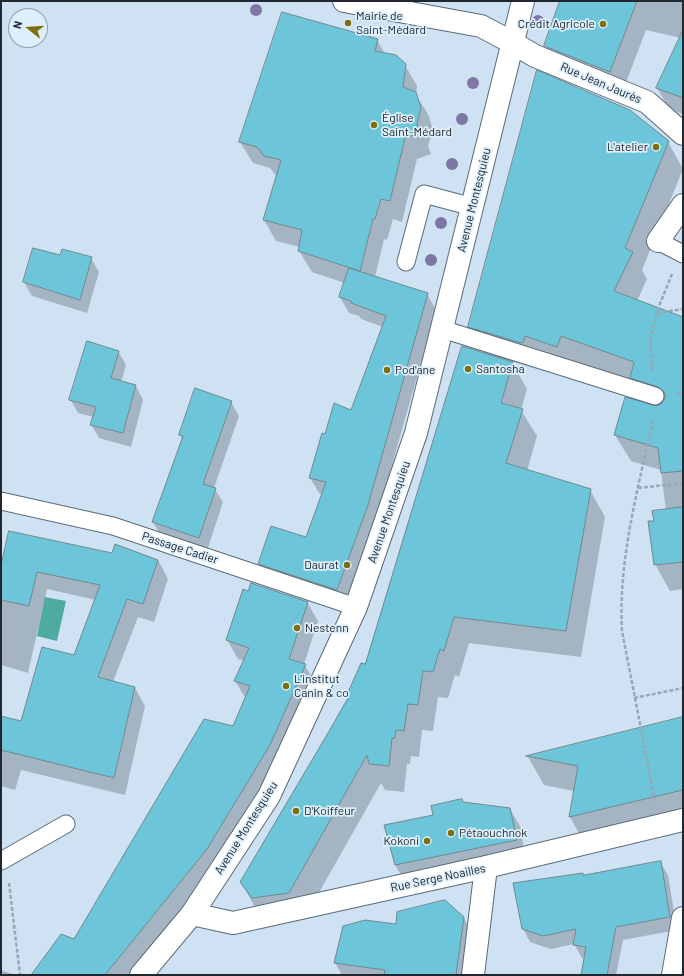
<!DOCTYPE html>
<html>
<head>
<meta charset="utf-8">
<style>
  body { margin:0 }
  #map { position:relative; width:684px; height:976px; overflow:hidden; background:#cee2f3; font-family:Barlow,sans-serif }
  canvas { display:block }
  .frame { position:absolute; inset:0; border:2px solid #20272e; pointer-events:none }
  .north { position:absolute; left:8px; top:8px; width:40px; height:40px; box-sizing:border-box; background:#deeffc; border:1px solid #929faa; border-radius:50%; rotate:287deg; font-size:11px; font-weight:700; line-height:16px; text-align:center; color:#20272e }
  .north::after { content:''; display:block; margin:auto; width:14px; height:18px; background:#7c6f0e; clip-path:polygon(50% 0,100% 100%,50% 72%,0 100%) }
</style>
</head>
<body>
<div id="map">
<canvas width="684" height="976"></canvas>
<div class="frame"></div>
<div class="north">N</div>
</div>
<script>
const c = document.querySelector('canvas').getContext('2d');
c.lineJoin = 'round';
function paint(path, color) {
  c.fillStyle = color;
  c.fill(path, 'evenodd');
}
function stroke(path, color, width, dash) {
  c.strokeStyle = color;
  c.lineWidth = width;
  c.lineCap = dash ? 'butt' : 'round';
  c.setLineDash(dash || []);
  c.stroke(path);
}
function label(font, color, halo, rows, align = 'center') {
  c.font = font + ' Barlow,sans-serif';
  c.lineWidth = 3.5;
  c.setLineDash([]);
  c.textBaseline = 'middle';
  c.strokeStyle = halo;
  c.fillStyle = color;
  for (const [text, x, y, turn = 0] of rows) {
    c.save();
    c.translate(x, y);
    c.rotate((+turn || 0) * Math.PI / 180);
    c.textAlign = isNaN(turn) ? turn : align;
    if (halo) c.strokeText(text, 0, 0);
    c.fillText(text, 0, 0);
    c.restore();
  }
}
const water = new Path2D(`
  M45 597 66 601 57 641 37 636Z`);
const shadow = new Path2D(`
  M561 1H683V114L669 109 657 88 681 38 646 30 622 93 557 67 545 46Z
  M377 40 385 54 405 65 417 86 416 95 428 114 433 130 428 146 431 154 417 159 402 222 393 219 387 240 384 239 375 277 427 294 436 310 376 521 346 605 268 579 259 564 307 539 323 494 319 493 310 478 325 435 352 411 383 327 361 319 359 316 349 313 340 297 345 283 312 272 299 251 300 247 276 241 264 220 277 177 270 168 253 163 240 142Z
  M668 142 683 169 642 270 647 279 637 301 683 320V589L670 591 655 564V521L666 511 661 470 631 461 615 435 646 404 634 383 576 362 572 372 540 361 538 369 511 361 527 389 521 410 537 436 527 471 590 490 605 517 581 657 469 643 459 677 455 675 448 698 438 697 433 731 422 730 419 757 411 756 410 764H407L404 792 385 790 381 783 304 919 268 924 256 909 241 882 348 699 347 697 366 665 485 354 469 327Z
  M61 256 91 258 99 272 87 313 32 296 24 282Z
  M118 351 126 365 121 382 136 386 143 400 131 447 99 438 91 424 94 417 78 413 70 399Z
  M231 402 239 416 214 488 223 502 207 551 161 536 153 522 183 440 180 435Z
  M112 554 158 560 168 579 154 622 138 617 113 682 135 688 145 706 125 795 21 770 15 790 1 786V716L21 722 74 657 96 600 47 589 28 673 1 665V570Z
  M307 602 318 621 304 664 316 684 280 764 217 868 131 975H32L75 941 234 728 246 699 235 681 244 661 238 659 227 640Z
  M683 718V822L586 846 570 817 574 791 544 785 528 757Z
  M463 803 510 809 521 828 525 860 407 885 395 865 386 826 434 815Z
  M660 862 668 875 677 930 623 940 616 975H582L585 959 582 958 574 944 551 949 530 942 523 929 582 874 584 876Z
  M464 918 475 938 470 975H342L335 963 396 925Z
  M1 970 15 975H1Z`);
const building = new Path2D(`
  M560 1H637L610 72 544 46Z
  M282 12 378 39 375 51 396 55 406 64 403 87 416 92 421 108 417 124 420 133 405 138 390 201 381 199 375 219H373L360 271 298 251 302 230 263 220 281 160 264 156 257 147 239 142Z
  M683 30V98L656 88Z
  M537 70 630 110 669 141 625 248 633 252 614 291 683 317V471L661 473 658 448 614 435 625 397 657 406 662 403 665 399V393L658 387 630 378 634 362 561 336 557 347 525 336 523 343 518 342 468 327Z
  M33 248 60 255 62 249 92 257 80 300 23 282Z
  M349 268 428 293 368 505 337 590 258 564 271 526 306 537 326 482 309 478 322 433 325 434 334 403 351 410 386 316 351 303V301L339 297Z
  M87 341 119 351 111 378 136 385 123 433 90 425 96 407 69 400Z
  M462 346 513 362 501 403 523 409 506 463 591 489 566 631 454 617 444 651 440 649 433 672 423 671 418 705 408 704 404 731 396 730 395 738H392L389 766 369 764 367 755 289 893 252 898 240 882 328 733 348 698 346 697 361 663 365 664Z
  M195 388 232 401 203 484 216 488 199 538 152 522 183 436 179 435Z
  M683 507V562L654 565 648 521H654L652 511Z
  M9 531 112 553 115 544 158 560 143 604 127 599 98 677 135 687 114 778 1 750V716L21 721 42 647 74 655 100 585 37 572 29 606 1 600V566Z
  M251 583 308 602 289 659 306 664 270 745 207 849 105 975H31L61 934 74 939 204 719 233 726 250 686 234 681 249 648 226 640 243 589 248 591Z
  M683 717V790L569 817 578 766 526 756Z
  M462 799 463 802 510 808 517 840 395 865 384 825 433 815 431 806Z
  M661 861 670 917 616 927 607 975H581L586 947 573 945 576 929 543 936 522 929 513 883 583 873V875Z
  M445 900 464 917 456 975H384L385 970 334 963 343 926 365 920 396 924 397 912Z`);
const path = new Path2D(`
  M657 313 683 309
  M652 370 650 340 659 306 672 274
  M677 393 683 392
  M653 420C638 489 618 560 622 631L655 801
  M638 488 683 483
  M634 698 683 688
  M9 883 20 975`);
const lane = new Path2D(`
  M658 241 683 254
  M406 262 424 194 473 207
  M442 329 655 396
  M1 501 113 526 356 607
  M1 861 66 824`);
const street = new Path2D(`
  M513 43 535 56 647 102 683 134
  M658 241 683 205
  M192 914 233 923 486 867 683 820
  M473 975 486 867
  M673 975 683 918`);
const secondary = new Path2D(`
  M344 1 481 26 513 43
  M141 975 192 914 269 796 356 607 416 433 523 1`);
const trees = [
  [256,10],
  [538,21],
  [473,83],
  [462,119],
  [452,164],
  [441,223],
  [431,260]
];
const markers = [
  [348,23,4,"#7c6f0e"],
  [603,24,4,"#7c6f0e"],
  [374,125,4,"#7c6f0e"],
  [656,147,4,"#7c6f0e"],
  [468,369,4,"#7c6f0e"],
  [387,370,4,"#7c6f0e"],
  [347,565,4,"#7c6f0e"],
  [297,628,4,"#7c6f0e"],
  [286,686,4,"#7c6f0e"],
  [296,811,4,"#7c6f0e"],
  [451,833,4,"#7c6f0e"],
  [427,841,4,"#7c6f0e"]
];
const poiNames = [
  ["Mairie de",356,16],
  ["Saint-Médard",356,30],
  ["Crédit Agricole",595,24,"right"],
  ["Église",382,118],
  ["Saint-Médard",382,132],
  ["L'atelier",648,147,"right"],
  ["Santosha",476,369],
  ["Pod'ane",395,370],
  ["Daurat",339,565,"right"],
  ["Nestenn",305,628],
  ["L'institut",294,679],
  ["Canin & co",294,693],
  ["D'Koiffeur",304,811],
  ["Pétaouchnok",459,833],
  ["Kokoni",419,841,"right"]
];
const streetNames = [
  ["Rue Jean Jaurès",601,83,23],
  ["Avenue Montesquieu",474,200,-76],
  ["Avenue Montesquieu",389,512,-71],
  ["Passage Cadier",180,548,18],
  ["Avenue Montesquieu",246,828,-58],
  ["Rue Serge Noailles",438,878,-12]
];
paint(water, '#4eaba1');
paint(shadow, '#0003');
paint(building, '#6cc5d9');
stroke(building, '#6e898f', 1);
stroke(lane, '#596b7a', 19);
stroke(street, '#596b7a', 24);
stroke(secondary, '#596b7a', 24);
stroke(path, '#98a7b5', 2.5, [4, 2]);
stroke(lane, '#fff', 17);
stroke(street, '#fff', 22);
stroke(secondary, '#fff', 22);
c.fillStyle = '#7e76a5';
for (const [x, y] of trees) {
  c.beginPath();
  c.arc(x, y, 6, 0, 2 * Math.PI);
  c.fill();
}
for (const [x, y, r, color] of markers) {
  const dot = new Path2D();
  dot.arc(x, y, r, 0, 2 * Math.PI);
  c.fillStyle = color;
  c.fill(dot);
  stroke(dot, '#deeffc', 1.5);
}
label('12px', '#20272e', '#deeffc', poiNames, 'left');
label('12px', '#20272e', '#deeffc', streetNames);
</script>
</body>
</html>
